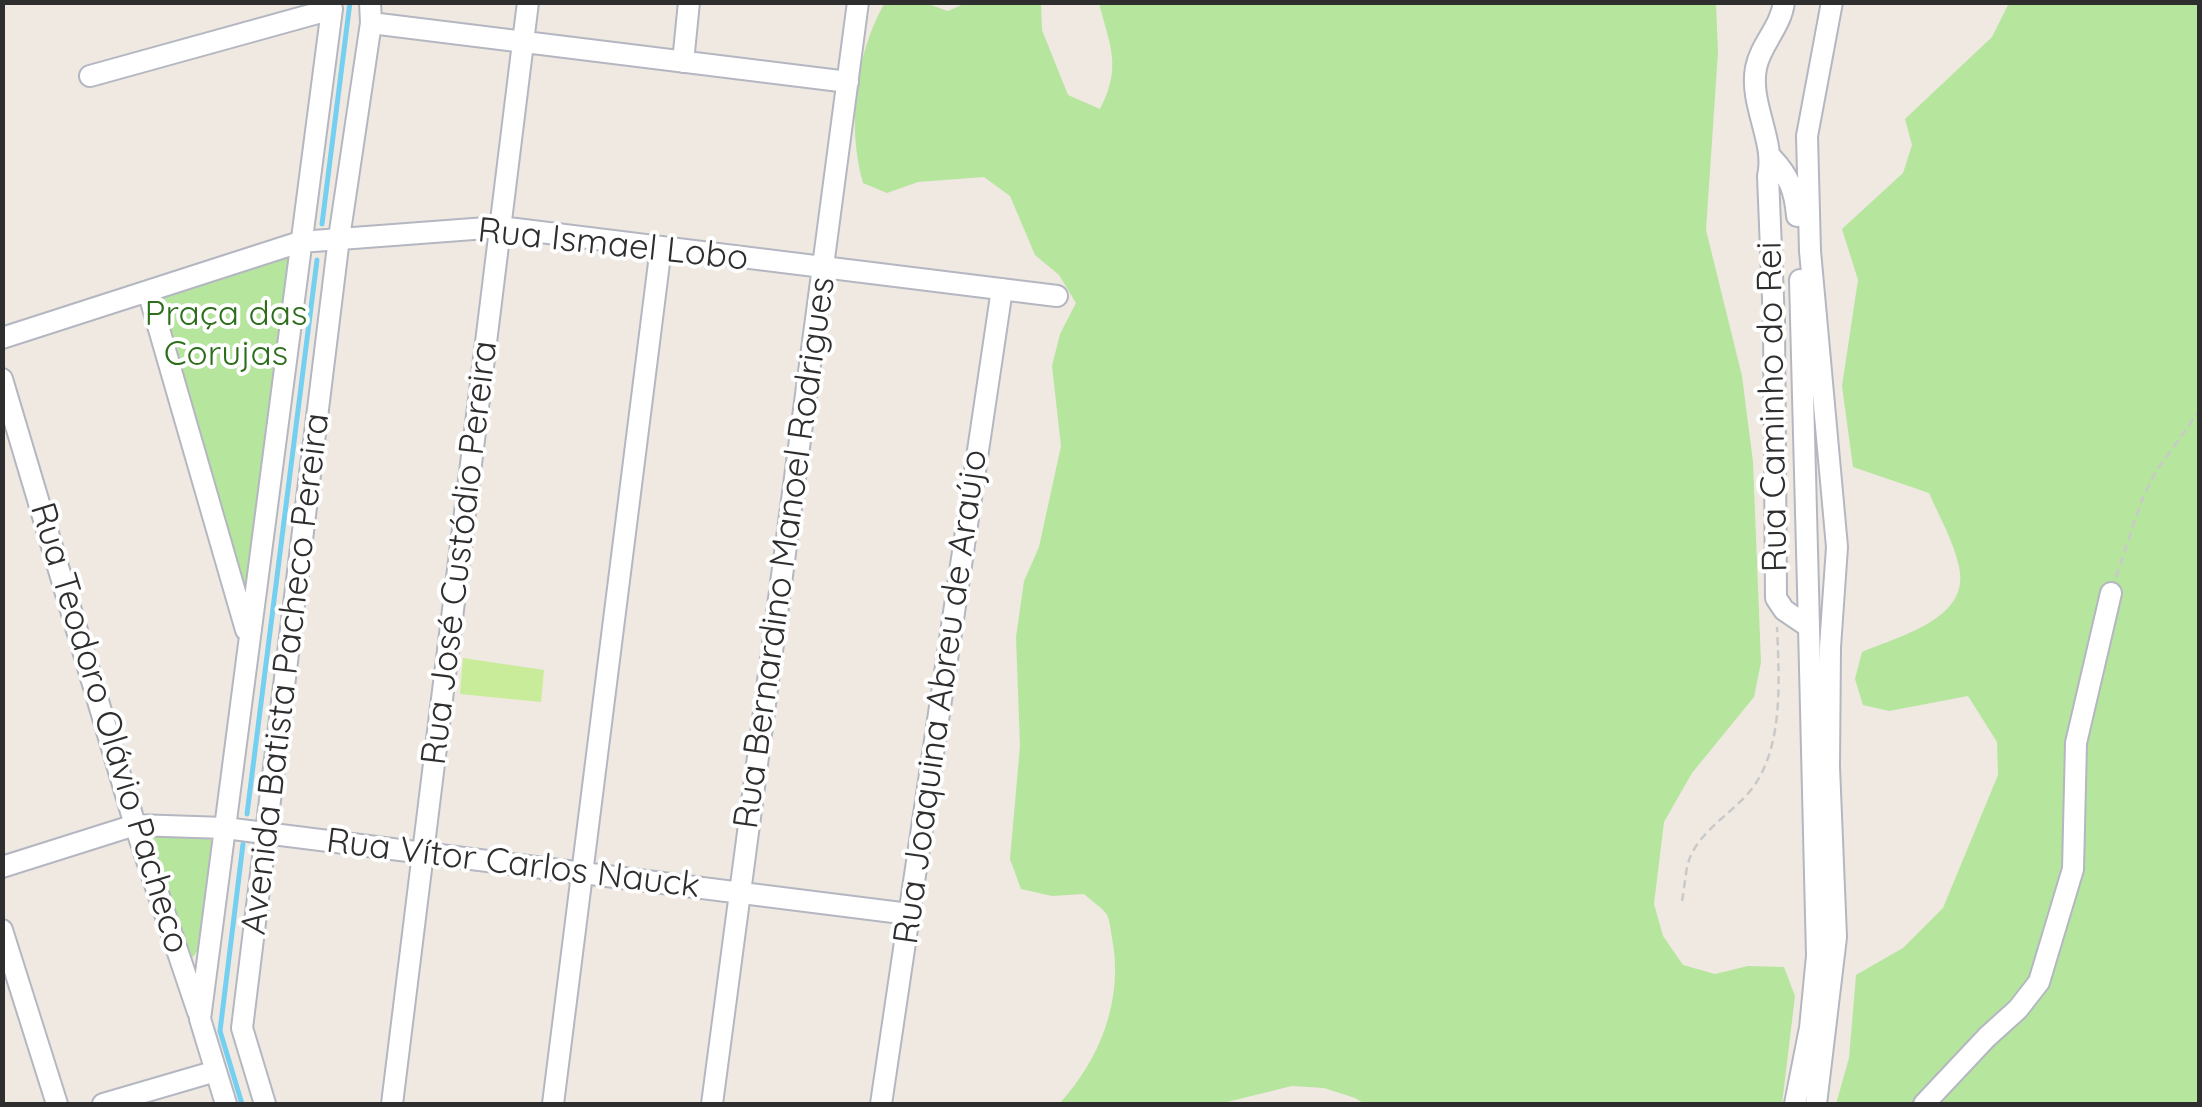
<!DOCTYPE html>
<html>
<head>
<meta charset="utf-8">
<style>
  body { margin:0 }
  #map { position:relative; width:2202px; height:1107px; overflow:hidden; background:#efe9e1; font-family:Quicksand,sans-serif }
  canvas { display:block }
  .frame { position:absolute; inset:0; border:5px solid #2e2e2e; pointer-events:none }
</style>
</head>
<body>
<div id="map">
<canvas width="2202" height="1107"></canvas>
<div class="frame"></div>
</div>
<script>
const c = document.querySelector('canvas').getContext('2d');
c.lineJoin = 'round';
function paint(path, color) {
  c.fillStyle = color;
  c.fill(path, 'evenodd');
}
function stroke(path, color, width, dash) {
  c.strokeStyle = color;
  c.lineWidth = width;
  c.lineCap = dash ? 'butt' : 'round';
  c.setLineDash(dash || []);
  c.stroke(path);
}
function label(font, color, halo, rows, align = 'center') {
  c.font = font + ' Quicksand,sans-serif';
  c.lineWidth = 8;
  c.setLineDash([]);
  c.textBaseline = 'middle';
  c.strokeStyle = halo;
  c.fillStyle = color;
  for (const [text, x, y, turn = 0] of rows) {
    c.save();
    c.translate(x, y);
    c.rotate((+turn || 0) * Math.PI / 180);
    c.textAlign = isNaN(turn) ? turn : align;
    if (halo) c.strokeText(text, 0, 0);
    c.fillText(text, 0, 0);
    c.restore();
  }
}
const green = new Path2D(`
  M922 2 948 11 966 3H1041L1042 30 1068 95 1100 109C1122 67 1110 46 1099 3H1716L1718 52 1706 230 1742 376 1753 462 1761 662 1754 697 1692 773 1664 822 1654 904 1663 936 1683 965 1715 974 1748 966 1784 967 1795 996 1782 1104H1365L1355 1098 1324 1088 1292 1086 1219 1104H1059C1100 1060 1124 999 1112 938 1111 932 1110 921 1107 915 1103 908 1090 900 1084 894L1052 896 1021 889 1010 859 1020 746 1016 637 1024 581 1039 547 1061 446 1052 366 1060 334 1076 303 1059 275 1035 255 1010 196 984 177 918 182 887 193 863 183C847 125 855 56 884 4Z
  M2009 3H2199V1104H1836L1849 1058 1856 975 1903 948 1943 908 1998 775 1997 742 1968 696 1889 711 1863 705 1855 679 1862 652C1899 636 1971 619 1959 567 1954 542 1939 516 1929 493L1853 467 1842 386 1858 280 1842 229 1903 173 1912 145 1905 119 1992 37Z
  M297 247 249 639 151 295Z
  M154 835 210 838 213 843 199 949 192 958 150 839Z`);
const pitch = new Path2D(`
  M463 658 544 670 541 702 460 694Z`);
const stream = new Path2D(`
  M322 224 350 2
  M247 814 317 260
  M242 1104 220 1031 243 844`);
const path = new Path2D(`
  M2116 577 2141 502 2155 473 2200 410
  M1682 901C1685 887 1685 868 1691 855 1704 827 1736 811 1754 786 1784 743 1779 677 1777 627`);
const minor = new Path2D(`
  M1784 2C1781 27 1760 45 1756 68 1749 104 1776 142 1768 176L1774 323 1776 598 1784 610 1809 627 1817 956 1810 1028 1795 1104
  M371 23 848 82
  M683 62 689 2
  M90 76 332 9 200 1019 226 1104
  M1772 158C1789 176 1795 191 1797 216
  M1800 280 1809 627
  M148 291 246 630
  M2 338 300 242 500 227 1057 296
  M2 379 135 825 198 1012
  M2 867 135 825 225 828 909 914
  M2 930 57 1104
  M103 1104 216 1071
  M265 1104 242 1028 339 238 371 23 370 2
  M392 1104 528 2
  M553 1104 661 247
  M712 1104 858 2
  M881 1104 1002 289
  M1816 1104 1836 937 1829 767 1830 647 1837 547 1810 251 1807 136 1832 2
  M1924 1104 1987 1037 2018 1009 2039 982 2073 869 2076 743 2111 593`);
const streetNames = [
  ["Rua Ismael Lobo",613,245,6],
  ["Rua Caminho do Rei",1773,407,-91],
  ["Rua José Custódio Pereira",460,553,-83],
  ["Rua Bernardino Manoel Rodrigues",785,553,-82],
  ["Avenida Batista Pacheco Pereira",286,674,-83],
  ["Rua Joaquina Abreu de Araújo",941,697,-82],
  ["Rua Teodoro Olávio Pacheco",109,728,73],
  ["Rua Vítor Carlos Nauck",513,864,7]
];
const parkNames = [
  ["Praça das",226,314],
  ["Corujas",226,354]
];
paint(green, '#b6e59e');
paint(pitch, '#c9ec9a');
stroke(stream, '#75cff0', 5);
stroke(minor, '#b4b7c1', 24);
stroke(path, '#c9c9c9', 2.5, [8, 5]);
stroke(minor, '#fff', 20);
label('35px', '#2e2e2e', '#fff', streetNames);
label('35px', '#2c6e1b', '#fff', parkNames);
</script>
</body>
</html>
